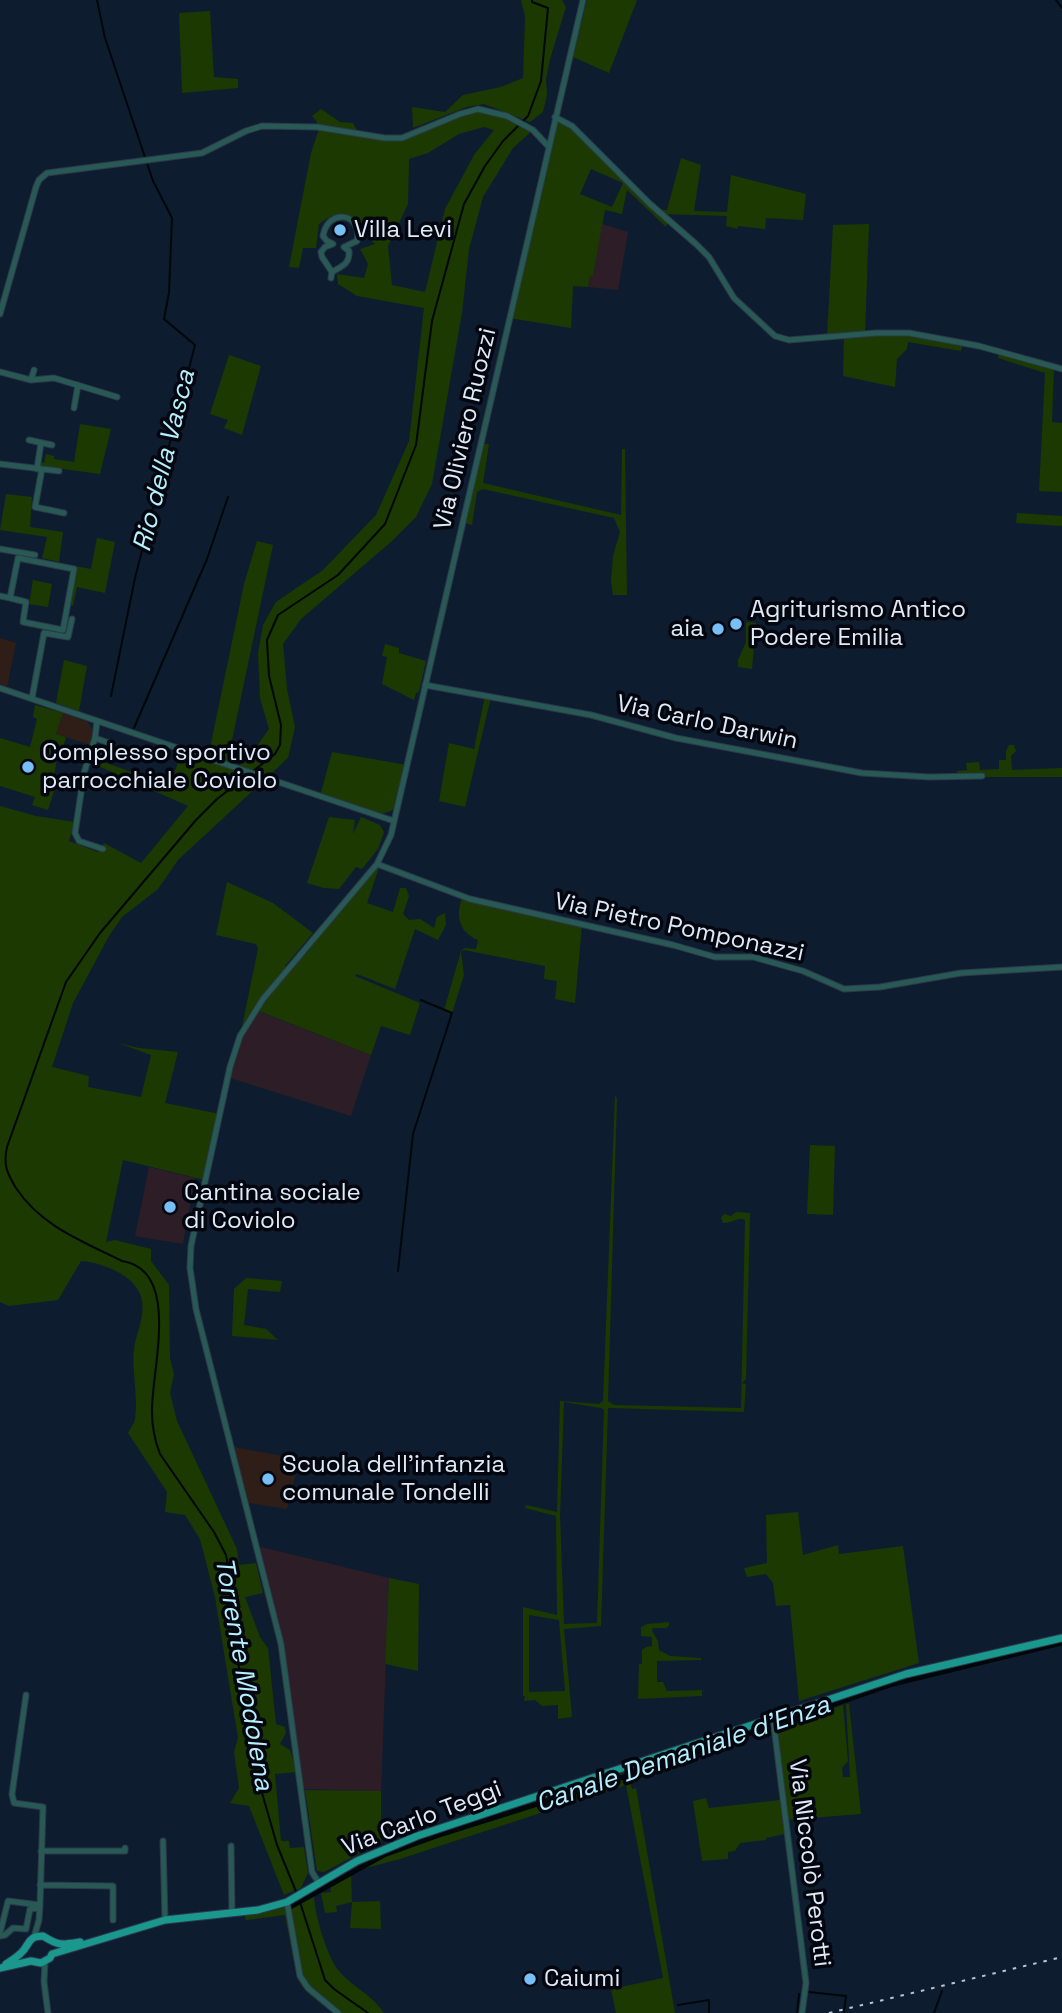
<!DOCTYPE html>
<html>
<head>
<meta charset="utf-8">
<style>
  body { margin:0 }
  canvas { display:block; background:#0e1c2f }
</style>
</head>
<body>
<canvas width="1062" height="2013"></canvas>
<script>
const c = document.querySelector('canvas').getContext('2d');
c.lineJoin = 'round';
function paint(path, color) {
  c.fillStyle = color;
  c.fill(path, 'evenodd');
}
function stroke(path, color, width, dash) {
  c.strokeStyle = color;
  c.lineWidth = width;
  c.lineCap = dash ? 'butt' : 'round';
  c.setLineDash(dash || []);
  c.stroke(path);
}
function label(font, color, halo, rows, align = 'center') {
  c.font = font + ' "Space Grotesk",sans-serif';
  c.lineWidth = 7;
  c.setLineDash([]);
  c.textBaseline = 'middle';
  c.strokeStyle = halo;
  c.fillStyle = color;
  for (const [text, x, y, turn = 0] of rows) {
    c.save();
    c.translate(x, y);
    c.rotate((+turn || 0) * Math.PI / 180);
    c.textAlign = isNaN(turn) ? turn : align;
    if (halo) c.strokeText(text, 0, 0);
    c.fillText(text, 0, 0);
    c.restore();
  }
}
const industrial = new Path2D(`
  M602 224 628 232 618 290 588 287 590 276 593 275Z
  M255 1010 371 1055 351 1116 230 1078 242 1040Z
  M149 1167 195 1178 183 1244 135 1236Z
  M261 1547 389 1578 381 1791 301 1789 281 1644 258 1550Z`);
const education = new Path2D(`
  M0 638 16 643 7 687 0 684Z
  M63 713 88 722 93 732 90 745 56 734Z
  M234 1447 299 1459 287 1509 249 1503Z`);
const green = new Path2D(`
  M521 0H562L566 7 550 59 546 79 547 95 543 112 530 122 484 104 467 107 413 128 412 107 445 112 463 95 501 87 523 78 525 16Z
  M587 0H637L609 73 573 57Z
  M210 11 214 77 238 79V88L182 93 179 13Z
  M321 109 340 122 353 123 357 130 366 135 393 139 460 114 486 110 533 130 513 148 483 197 469 249 462 313 432 484 416 517 392 541 301 619 283 644 287 689 295 727 288 758 178 860 158 889 122 917 109 936 73 1003 52 1067 89 1076 88 1087 141 1097 151 1055 118 1043 139 1048 178 1052 165 1103 220 1114 205 1180 123 1160 106 1242 115 1240 151 1249V1261L169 1285 170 1358 174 1374 170 1393 177 1421 237 1549 239 1565 256 1563 263 1593 245 1597 260 1637 268 1648 276 1724 285 1727 286 1733 280 1744 290 1750 297 1772 275 1774 281 1841H289L290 1848 304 1847 308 1873 301 1888 284 1895 249 1806 230 1803 239 1788 234 1752 238 1738 215 1597 200 1539 185 1515 165 1512 167 1492 128 1433C130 1429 134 1424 135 1419 139 1394 130 1367 135 1343 139 1326 148 1307 138 1290 129 1273 99 1262 81 1261L58 1300 9 1306 0 1302V806L36 816 75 822 69 841 98 852 104 843 141 863 188 806 87 761 88 756 169 786 183 750 208 758 244 584 257 541 273 545 227 764 237 768 254 750 269 729 260 698 258 653 263 625 276 602 323 570 376 515 409 441 424 308 357 296 338 284 337 274 364 278 368 264 360 249 375 244C355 227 352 199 319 224L316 248H303L299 268 289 267 311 153 318 132 317 122 312 116ZM484 127 494 130 474 155 445 209 425 292 392 285 388 246 408 204 409 159 428 153 459 134Z
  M558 121 569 126 657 210H667L681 158 701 165 694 211 727 212 731 175 806 194 803 220 766 218 765 229 738 226 737 229 726 226 727 216 662 214 668 221 666 227 627 190 622 214 605 210 593 276H590L588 287 573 286 571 328 509 318 535 221ZM591 169 623 183 612 207 580 194Z
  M869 224 865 333 894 332 963 343 961 351 908 342 907 349 897 359 895 387 843 376 844 337H827L833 225Z
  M999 352 1054 368 1052 422 1062 423V492L1039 491 1045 373 998 358Z
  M229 355 261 366 242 435 224 428 228 420 210 414Z
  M80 424 111 429 100 474 41 466 40 462 44 463 46 454 54 456V459L74 462Z
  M483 444H489L483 483 621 515 622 449H625L627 595H613L611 581 613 556 620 532 614 518 483 489 477 492 472 525 465 523Z
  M6 494 32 497 30 527 63 532 59 562 42 558 47 537 0 530Z
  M1017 513 1062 516V526L1016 523Z
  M97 538 115 542 105 593 77 587 73 606 67 605 74 569 75 566 91 569Z
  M33 580 52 584 48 607 29 604Z
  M746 622 756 623 752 669 738 667V660L746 642Z
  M385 644 399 648V653L426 661 419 692 416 693 414 700 382 684 387 657 382 656Z
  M64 660 87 666 79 711 56 703Z
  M485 696 491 697 465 807 439 801 449 743 474 749Z
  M35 705 63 713 56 734 66 737 62 751H58L53 784 56 785 48 810 32 805 35 797 0 786V738L30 747 37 719 33 717Z
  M1009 745H1014L1016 751 1011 756 1012 770 1062 768V777H957V771L967 770 966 763 979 762 980 770 999 769V760H1006V751Z
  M332 752 407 765C404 777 404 793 398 804 385 827 339 802 320 796Z
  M329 817 355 820 353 834 361 817 380 825 384 832 378 849 362 869 356 867 339 889 324 888 307 883Z
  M377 864 380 865 367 903 393 912 400 888H406L409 896 403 914 409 920 420 919 434 928 437 917 445 913 446 925 438 940 415 929 395 989 357 974 355 976 420 1003 410 1035 381 1026 371 1055 256 1010 240 1036 258 949 256 944 216 935 227 882 273 903 313 933 285 966 286 971 301 954 305 955Z
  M463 896 582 925 575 1003 555 999 557 981 544 979 545 966 464 950 461 952 464 975 452 1013 444 1010 461 951 465 948 476 949 478 940C458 932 455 914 463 896Z
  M615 1095 617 1099 608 1401 614 1405 741 1408 745 1220C739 1216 731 1224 723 1223L721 1218 724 1214 731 1216 736 1212 750 1213 746 1379 742 1383 746 1384 744 1412 608 1408 601 1626 564 1629 572 1717 558 1719V1705L542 1706 535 1700 524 1701 525 1696H523V1607L557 1615 556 1516 525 1508 526 1505 557 1512 560 1401 599 1404 603 1401ZM564 1402 601 1408 604 1410 597 1623 564 1624 560 1515ZM529 1615 559 1620 565 1691 529 1692Z
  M810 1145 835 1146 833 1215 807 1214Z
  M246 1278 282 1281 280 1292 248 1289 244 1325 266 1329 278 1340 232 1336 234 1289Z
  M798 1512 803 1555 838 1545 839 1554 903 1546 919 1663 799 1701 790 1605 776 1606 773 1583 766 1574 747 1577 744 1568 767 1563 766 1515Z
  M389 1578 419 1584 418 1671 385 1664Z
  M669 1622V1626L666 1628H653L652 1631 658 1641 659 1650 670 1656 701 1658V1660L657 1661V1682H663L667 1691 702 1690V1696L638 1699 639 1664H642V1650L646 1647 652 1646V1637L641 1636V1627L647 1624Z
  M846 1704H849L861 1814 786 1820 774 1730 843 1705 848 1761 842 1768 843 1777H850Z
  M628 1772 632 1789 636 1788 675 2013H616L611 1989 663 1978 626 1785 400 1859 351 1872 352 1902 380 1901 381 1929 350 1928 352 1902 336 1906 337 1912 325 1913 321 1893 331 1892 330 1884 314 1894C314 1913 326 1952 336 1967 348 1985 370 1992 384 2013H333L310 1995 301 1985 296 1973 285 1915 246 1920 244 1914 295 1902 397 1847Z
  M305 1790 381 1791V1842L324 1872 317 1871Z
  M706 1798 709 1808 780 1800 785 1834 766 1838V1840L740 1843 735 1851 728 1852V1859L702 1861 693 1801Z`);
const stream = new Path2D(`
  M97 0 105 38 153 181 172 218 169 293 164 319 195 345 135 578 111 696
  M1056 0 1062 8
  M134 728 207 559 228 497
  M253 771 275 754 280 745 281 725 269 676 267 640 278 615 338 575 385 524 416 445 432 321 464 204 485 166 503 141 528 116 541 81 548 8 532 2V0
  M248 775 217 799 196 820 100 933 66 982 7 1147C3 1165 7 1173 16 1188 41 1226 82 1241 122 1261 182 1270 151 1371 152 1412 152 1426 155 1441 160 1454L214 1532 226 1555 233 1595V1629L254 1765 277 1845 297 1894
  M398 1271 413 1134 452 1013 421 1000
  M299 1899 325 1980 334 1989 368 2013
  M809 1992 846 1996 844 2013
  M678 2005 709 2000V2013
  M797 2013 799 1994
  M934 2013 942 1991`);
const canal = new Path2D(`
  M290 1907 384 1855 442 1834 639 1772 893 1684 1062 1643`);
const minor = new Path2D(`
  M555 117 572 126 650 204 696 244 709 257 734 298 775 336 789 340 876 333H909L979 346 1062 369
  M331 278 332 272C342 266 350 264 349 251L344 247 357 241C363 213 328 207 323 236L327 241 333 244 325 247 321 252 322 257 332 272
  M0 314 36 187 39 180 47 173 202 153 246 131 262 126 317 127 385 138H402L460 114 478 109 507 116 533 130 548 146
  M0 372 31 380 54 378 117 397
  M31 380 34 370
  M74 408 78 385
  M29 440 52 445
  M0 464 59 471
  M37 469 41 443
  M42 469 35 507 64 513
  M0 549 35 555
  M0 596 10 598 18 558 74 569 63 630 23 622 26 602 10 598
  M425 685 591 715 676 738 862 773 929 777 982 776
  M0 688 394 821
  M32 698 44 633 68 637 72 619
  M97 721 95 738 84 773 75 833 79 841 103 849
  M91 751 110 757 115 753 112 744 95 738
  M377 864 470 899 673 945 715 957H753L803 971 844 989 880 987 961 973 1062 967
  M26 1695 12 1794 14 1803 43 1807 40 1905 39 1920 34 1937
  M773 1718 806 1983 802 2013
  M163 1841 165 1920
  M231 1846 232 1912
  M41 1851H125V1848
  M319 1883 312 1872 281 1644 196 1309 190 1268 191 1246 230 1067 240 1036 263 999 377 864 391 835 583 0
  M40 1885 113 1886V1920
  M287 1902 300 1976 308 1988 338 2013
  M0 1933 8 1901 40 1905
  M0 1936 5 1935 13 1928 26 1929 30 1909 39 1908
  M45 1962 44 1982 48 2013`);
const major = new Path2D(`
  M6 1964C11 1961 17 1957 21 1953 30 1945 27 1936 43 1936 59 1946 61 1945 80 1942
  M0 1968 31 1961 41 1963 50 1958 52 1954 165 1920 258 1910 287 1902 357 1861 417 1836 906 1674 1062 1638`);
const rail = new Path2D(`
  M829 2013 1062 1957`);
const markers = [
  [340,230,7,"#78bff8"],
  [736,624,7,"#78bff8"],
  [718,629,7,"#78bff8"],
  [28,767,7,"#78bff8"],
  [170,1207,7,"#78bff8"],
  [268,1479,7,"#78bff8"],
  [530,1979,7,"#78bff8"]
];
const poiNames = [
  ["Villa Levi",354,230],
  ["Agriturismo Antico",750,610],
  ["Podere Emilia",750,638],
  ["aia",704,629,"right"],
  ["Complesso sportivo",42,753],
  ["parrocchiale Coviolo",42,781],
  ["Cantina sociale",184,1193],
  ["di Coviolo",184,1221],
  ["Scuola dell'infanzia",282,1465],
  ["comunale Tondelli",282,1493],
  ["Caiumi",544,1979]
];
const streetNames = [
  ["Via Oliviero Ruozzi",466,429,-77],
  ["Via Carlo Darwin",707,723,12],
  ["Via Pietro Pomponazzi",679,928,12],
  ["Via Carlo Teggi",422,1819,-21],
  ["Via Niccolò Perotti",809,1863,83]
];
const waterNames = [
  ["Rio della Vasca",165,461,-76],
  ["Torrente Modolena",243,1674,80],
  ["Canale Demaniale d'Enza",683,1755,-19]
];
paint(industrial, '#2c1d27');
paint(education, '#2f1d18');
paint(green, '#1b3900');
stroke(stream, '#00070a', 2);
stroke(canal, '#00070a', 5);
stroke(minor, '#2b394b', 7);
stroke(major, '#2b394b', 9);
stroke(minor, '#285954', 5);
stroke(major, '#1a988d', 7);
stroke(rail, '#bac5d3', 2, [3.5, 7]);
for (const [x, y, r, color] of markers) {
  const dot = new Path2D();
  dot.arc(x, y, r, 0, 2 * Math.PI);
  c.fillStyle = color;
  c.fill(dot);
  stroke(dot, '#03060e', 2.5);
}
label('24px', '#e0eaf7', '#03060e', poiNames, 'left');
label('24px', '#e0eaf7', '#03060e', streetNames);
label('italic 26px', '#b6effd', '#03060e', waterNames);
</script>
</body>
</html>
